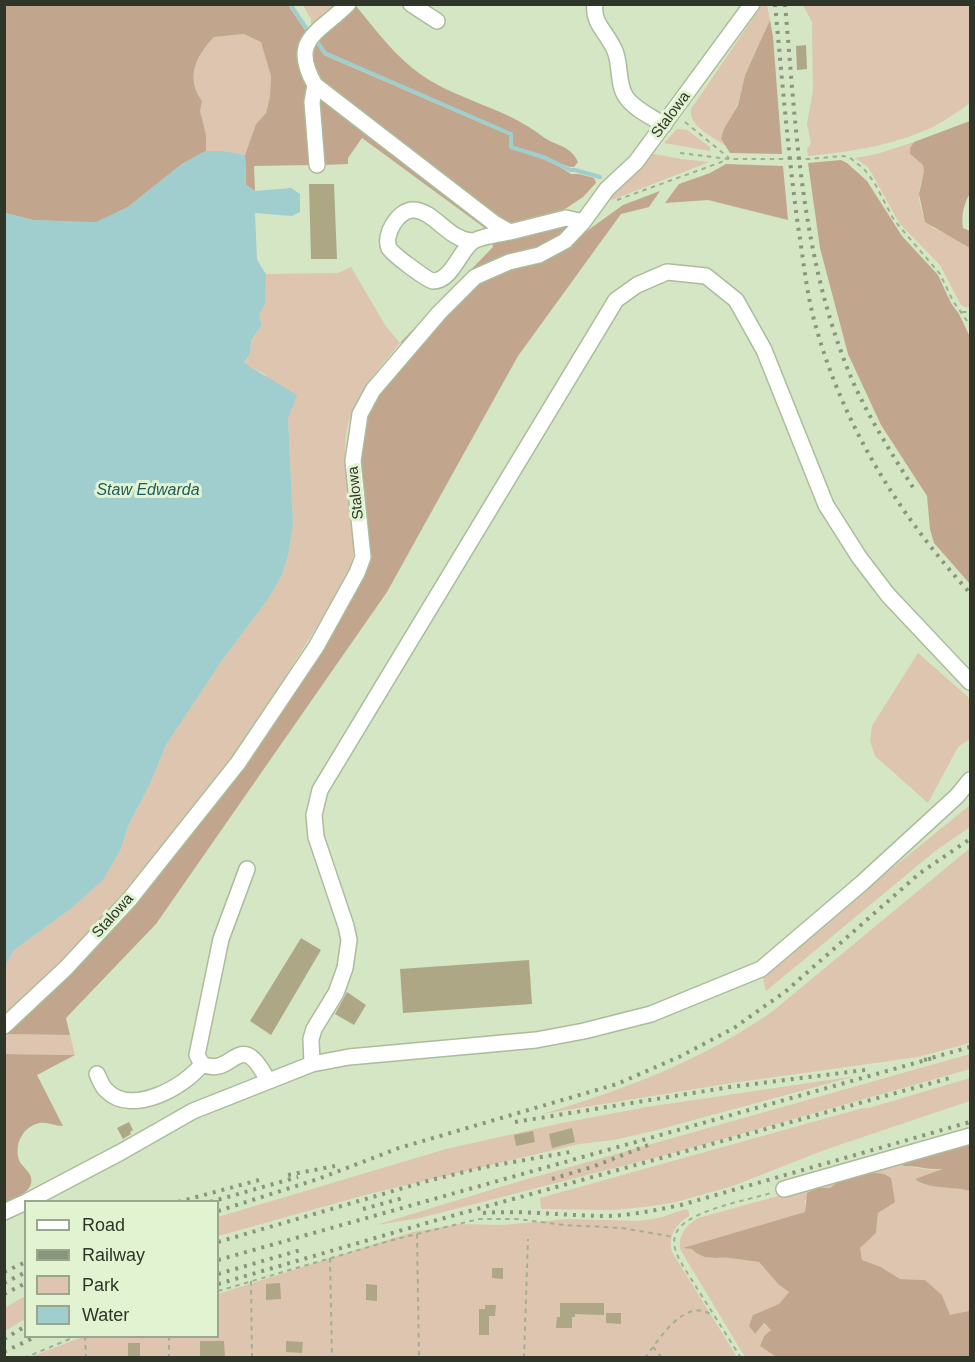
<!DOCTYPE html>
<html>
<head>
<meta charset="utf-8">
<style>
  body { margin:0 }
  #map { position:relative; width:975px; height:1362px; overflow:hidden; background:#d4e6c4; font-family:Arial,sans-serif }
  canvas { display:block }
  .frame { position:absolute; inset:0; border:6px solid #2f3629; pointer-events:none }
  .legend { position:absolute; left:24px; top:1200px; width:195px; height:138px; box-sizing:border-box; background:#e1f3d1; border:2px solid #9aa78e; margin:0; padding:8px 10px; list-style:none; font-size:18px; color:#2f3629 }
  .legend li { display:flex; align-items:center; gap:12px; height:30px }
  .legend b { width:30px; border:2px solid #9aa78e }
</style>
</head>
<body>
<div id="map">
<canvas width="975" height="1362"></canvas>
<div class="frame"></div>
<ul class="legend">
<li><b style="height:8px;background:#fff"></b>Road</li>
<li><b style="height:8px;background:#89967d"></b>Railway</li>
<li><b style="height:16px;background:#ddc5af"></b>Park</li>
<li><b style="height:16px;background:#a0cdcd"></b>Water</li>
</ul>
</div>
<script>
const c = document.querySelector('canvas').getContext('2d');
c.lineJoin = 'round';
function paint(path, color) {
  c.fillStyle = color;
  c.fill(path, 'evenodd');
}
function stroke(path, color, width, dash) {
  c.strokeStyle = color;
  c.lineWidth = width;
  c.lineCap = dash ? 'butt' : 'round';
  c.setLineDash(dash || []);
  c.stroke(path);
}
function label(font, color, halo, rows, align = 'center') {
  c.font = font + ' Arial,sans-serif';
  c.lineWidth = 6;
  c.setLineDash([]);
  c.textBaseline = 'middle';
  c.strokeStyle = halo;
  c.fillStyle = color;
  for (const [text, x, y, turn = 0] of rows) {
    c.save();
    c.translate(x, y);
    c.rotate((+turn || 0) * Math.PI / 180);
    c.textAlign = isNaN(turn) ? turn : align;
    if (halo) c.strokeText(text, 0, 0);
    c.fillText(text, 0, 0);
    c.restore();
  }
}
const green = new Path2D(`
  M303 5H338L311 28V19Z
  M762 5H767L770 20 745 75 738 103 721 139 724 145C712 136 688 126 691 109Z
  M803 5H970V103C959 111 947 119 935 126 895 145 851 152 808 156L807 149 811 143 807 124 813 91 812 22Z
  M244 34 262 42 271 76 270 96 266 113 256 124 245 155 224 151H206V135L199 111 202 101C185 77 196 56 214 37Z
  M677 129 687 130 710 147V151L664 143Z
  M914 142 910 148V154L923 165 924 171 920 186 919 199 923 215 933 228 956 238 970 248V307H965L961 305 940 265 900 224 868 167 855 158 877 154Z
  M648 153 681 159 709 162 612 200 609 198 614 195Z
  M351 267 385 325 400 343C382 365 361 388 351 415 335 458 357 504 354 548 353 562 347 575 341 588L233 760 149 866 114 906 5 1018V966L14 950 72 908 103 880 121 849 128 826 150 784 166 745 223 659 268 599 282 575 288 556 293 524 288 417 265 374 244 364 250 354 251 342 262 325 259 314 265 299 266 274 338 273Z
  M918 653 968 697 970 703V739L958 747 928 803 875 756 870 741 872 726Z
  M970 805V827L934 852 766 991 762 974Z
  M970 848V1043L918 1057 732 1083 542 1114C624 1090 703 1060 773 1011Z
  M5 1034 70 1035 75 1055 5 1054Z
  M970 1054V1069L677 1152 420 1218 376 1225 517 1182Z
  M856 1076 653 1131 614 1140 579 1144 369 1194 218 1236V1217L446 1149 562 1123 647 1107Z
  M970 1078V1101L827 1149 733 1186 676 1202 653 1206 614 1210 541 1209 540 1198 863 1108H869Z
  M921 1154 904 1166 931 1170 947 1169 915 1179C928 1189 954 1186 970 1191V1311L950 1316 942 1295 925 1280 900 1279 881 1267 862 1260 859 1248 876 1233 878 1213 856 1174Z
  M843 1178 830 1188H817L805 1200V1212L686 1248 692 1249C703 1261 714 1257 729 1258 739 1259 749 1261 759 1262L779 1285 789 1292 779 1304 753 1315 771 1330 764 1336 760 1346 776 1357H745L680 1249C678 1235 686 1225 698 1218Z
  M686 1209 689 1212V1216C675 1225 668 1235 672 1252L737 1357 28 1358 82 1337 218 1336V1294L413 1232 460 1224 502 1225 568 1219 639 1221 659 1218Z
  M25 1296V1319L5 1331V1308Z`);
const forest = new Path2D(`
  M5 5H288L307 33C289 45 298 71 307 87L312 165 254 166 255 191 246 185 245 155 256 124 266 113 270 96 271 76 261 42 244 34 214 37C196 56 185 77 202 101L200 111 206 135V151L182 164 128 207 96 223 33 220 5 213Z
  M356 6C376 30 396 58 423 76 460 101 506 108 542 136 555 146 571 145 578 162L574 167H570L512 146 511 133 326 52 318 40 321 34Z
  M770 20 773 37 782 154 730 153 721 139 724 129 738 105 745 75Z
  M316 43 324 55 509 135 510 148C532 155 553 161 571 174H579L594 178 596 183 583 197 565 209 507 224 321 87 309 57Z
  M324 98 487 225 486 229 362 138 348 158V164L323 165 318 104 320 99Z
  M970 121V193C964 204 961 215 963 228L970 231V248L925 222 919 194 924 171 923 165 910 154V148L914 142Z
  M841 160 847 163 867 181 902 236 938 275 951 303 959 314 970 337V584L934 543 930 529 927 496 881 425 848 354 820 248 808 163Z
  M726 164 783 166 788 220 708 200 665 203 679 184 710 173Z
  M660 191 649 207 621 214 518 356 387 592 156 924 66 1018 70 1035 5 1034 4 1031 143 891 360 575 358 461 364 415 377 391 477 280 566 246 623 205Z
  M567 224 570 228 549 245 510 258 405 342 400 343 493 247 492 242Z
  M5 1054 75 1055 37 1075 63 1126C55 1126 47 1122 40 1123 23 1126 14 1144 19 1160 23 1169 34 1173 31 1184 28 1194 13 1199 5 1203Z
  M970 1141V1191C953 1186 929 1190 915 1179L943 1169C928 1170 918 1166 904 1166L901 1163Z
  M875 1173 884 1174 891 1178 895 1202 878 1213 876 1233 860 1248 862 1260 881 1267 900 1279 925 1280 942 1295 950 1315 969 1311 970 1309V1357H776L760 1346 764 1336 771 1330 764 1323 755 1334 749 1326 753 1315 779 1304 789 1292 779 1285 759 1262C749 1261 739 1259 729 1258 714 1257 703 1261 692 1249L683 1248 805 1212 807 1193 817 1188H830L843 1178 856 1174Z`);
const water = new Path2D(`
  M206 151H224L245 155 246 185 255 191 291 188 300 194V212L292 216 255 213 257 260 266 274 265 304 259 314 262 325 251 341 250 354 244 363 297 395 288 418 293 524 288 556 282 575 268 599 223 659 166 745 150 784 128 826 121 849 103 880 72 908 14 950 5 966V213L33 220 96 222 128 207 182 164Z`);
const stream = new Path2D(`
  M290 4 309 32
  M317 42 325 53 511 134V147L546 158 570 170H575L600 177`);
const building = new Path2D(`
  M806 45 807 69 797 70 796 46Z
  M309 184H334L337 259H311Z
  M301 938 321 950 271 1035 250 1021Z
  M529 960 532 1004 403 1013 400 969Z
  M347 992 366 1005 354 1025 335 1014Z
  M129 1122 133 1130 130 1132 131 1134 123 1139 117 1128Z
  M572 1128 575 1142 552 1148 549 1134Z
  M533 1131 535 1142 516 1146 514 1135Z
  M492 1268H503V1279L492 1278Z
  M280 1283 281 1299 266 1300V1284Z
  M366 1284 377 1285V1301L366 1300Z
  M560 1303H604V1315L575 1314V1317H572V1328H556L557 1317H560Z
  M485 1305H496L495 1316H489V1335H479V1309H485Z
  M606 1313H621V1324L606 1323Z
  M200 1341H224L225 1358H200Z
  M286 1341 303 1342 302 1353 286 1352Z
  M128 1343H140V1358H128Z`);
const path = new Path2D(`
  M685 122 729 158
  M680 153 729 159H810L841 156 849 157 864 169 874 182 894 220 940 274 953 301 970 325
  M617 200 727 160
  M962 312H970
  M417 1234 419 1358
  M330 1258 332 1358
  M251 1281 252 1358
  M218 1291 396 1239 479 1219H517L564 1225 622 1228 674 1237
  M85 1336 86 1358
  M169 1336V1358
  M653 1347 662 1358
  M24 1358 77 1336
  M524 1358 528 1239
  M645 1358C659 1339 686 1295 713 1316
  M741 1358 683 1266C678 1257 672 1247 675 1236 681 1211 749 1200 771 1193`);
const minor = new Path2D(`
  M348 4C318 34 289 39 315 85L494 223 510 232 566 218 583 222
  M411 4 437 21
  M595 4C592 24 608 33 615 51 621 65 617 84 626 97 634 109 652 117 664 125
  M315 85 312 102 317 165
  M472 241C448 240 434 210 413 210 398 210 383 235 389 248 392 254 427 280 433 281 451 281 459 253 471 243 477 237 501 234 510 232
  M247 869 221 939 197 1055 202 1064C234 1079 239 1024 268 1081
  M4 1026 66 968 129 900 238 763 316 647 357 573 363 557 353 461 360 414 373 390 439 313 475 277 509 262 539 255 565 241 583 222 607 189 636 162 752 4
  M312 1064 311 1039 314 1029 336 993 345 968 349 940 346 926 316 837 314 815 320 790 616 300 637 285 667 272 706 276 736 300 764 350 826 505 859 557 888 595 970 682
  M97 1074C100 1080 102 1087 107 1091 132 1116 185 1087 202 1064
  M784 1189 970 1136
  M26 1202 121 1152 193 1111 312 1064 349 1057 536 1040 584 1031 651 1014 761 969 862 883 957 796 970 780
  M4 1212 26 1202`);
const rail = new Path2D(`
  M775 4C782 78 788 152 798 226 803 257 806 289 814 320 842 424 898 514 970 593
  M785 4C796 128 801 253 848 370 865 412 890 451 914 489
  M924 1060 970 1047
  M515 1122 730 1087 865 1070
  M288 1175 335 1166
  M552 1179 595 1166 648 1145
  M178 1202 259 1180
  M210 1202 298 1177
  M363 1209 403 1198
  M218 1211 318 1179 399 1148 617 1084 681 1056 734 1028 786 991 920 873 970 839
  M483 1213C525 1210 566 1216 608 1216 633 1215 656 1210 681 1205L970 1122
  M218 1242 431 1180 485 1167 570 1152
  M218 1260 933 1058
  M4 1272 26 1262
  M218 1274 304 1249
  M4 1283 26 1272
  M218 1284 430 1222 950 1078
  M4 1294 26 1283
  M4 1339 26 1326
  M4 1352 37 1336`);
const streetNames = [
  ["Stalowa",671,115,-53],
  ["Stalowa",356,493,-96],
  ["Stalowa",113,916,-48]
];
const waterNames = [
  ["Staw Edwarda",148,491]
];
paint(green, '#ddc5af');
paint(forest, '#c1a68d');
paint(water, '#a0cdcd');
stroke(stream, '#a0cdcd', 4);
paint(building, '#aea786');
stroke(minor, '#abbc9c', 18);
stroke(path, '#a0af94', 2, [4.5, 4.5]);
stroke(minor, '#fff', 15);
stroke(rail, '#89967d', 4, [3, 6]);
label('15px', '#2f3629', '#e1f3d1', streetNames);
label('italic 16px', '#205d5e', '#e1f3d1', waterNames);
</script>
</body>
</html>
